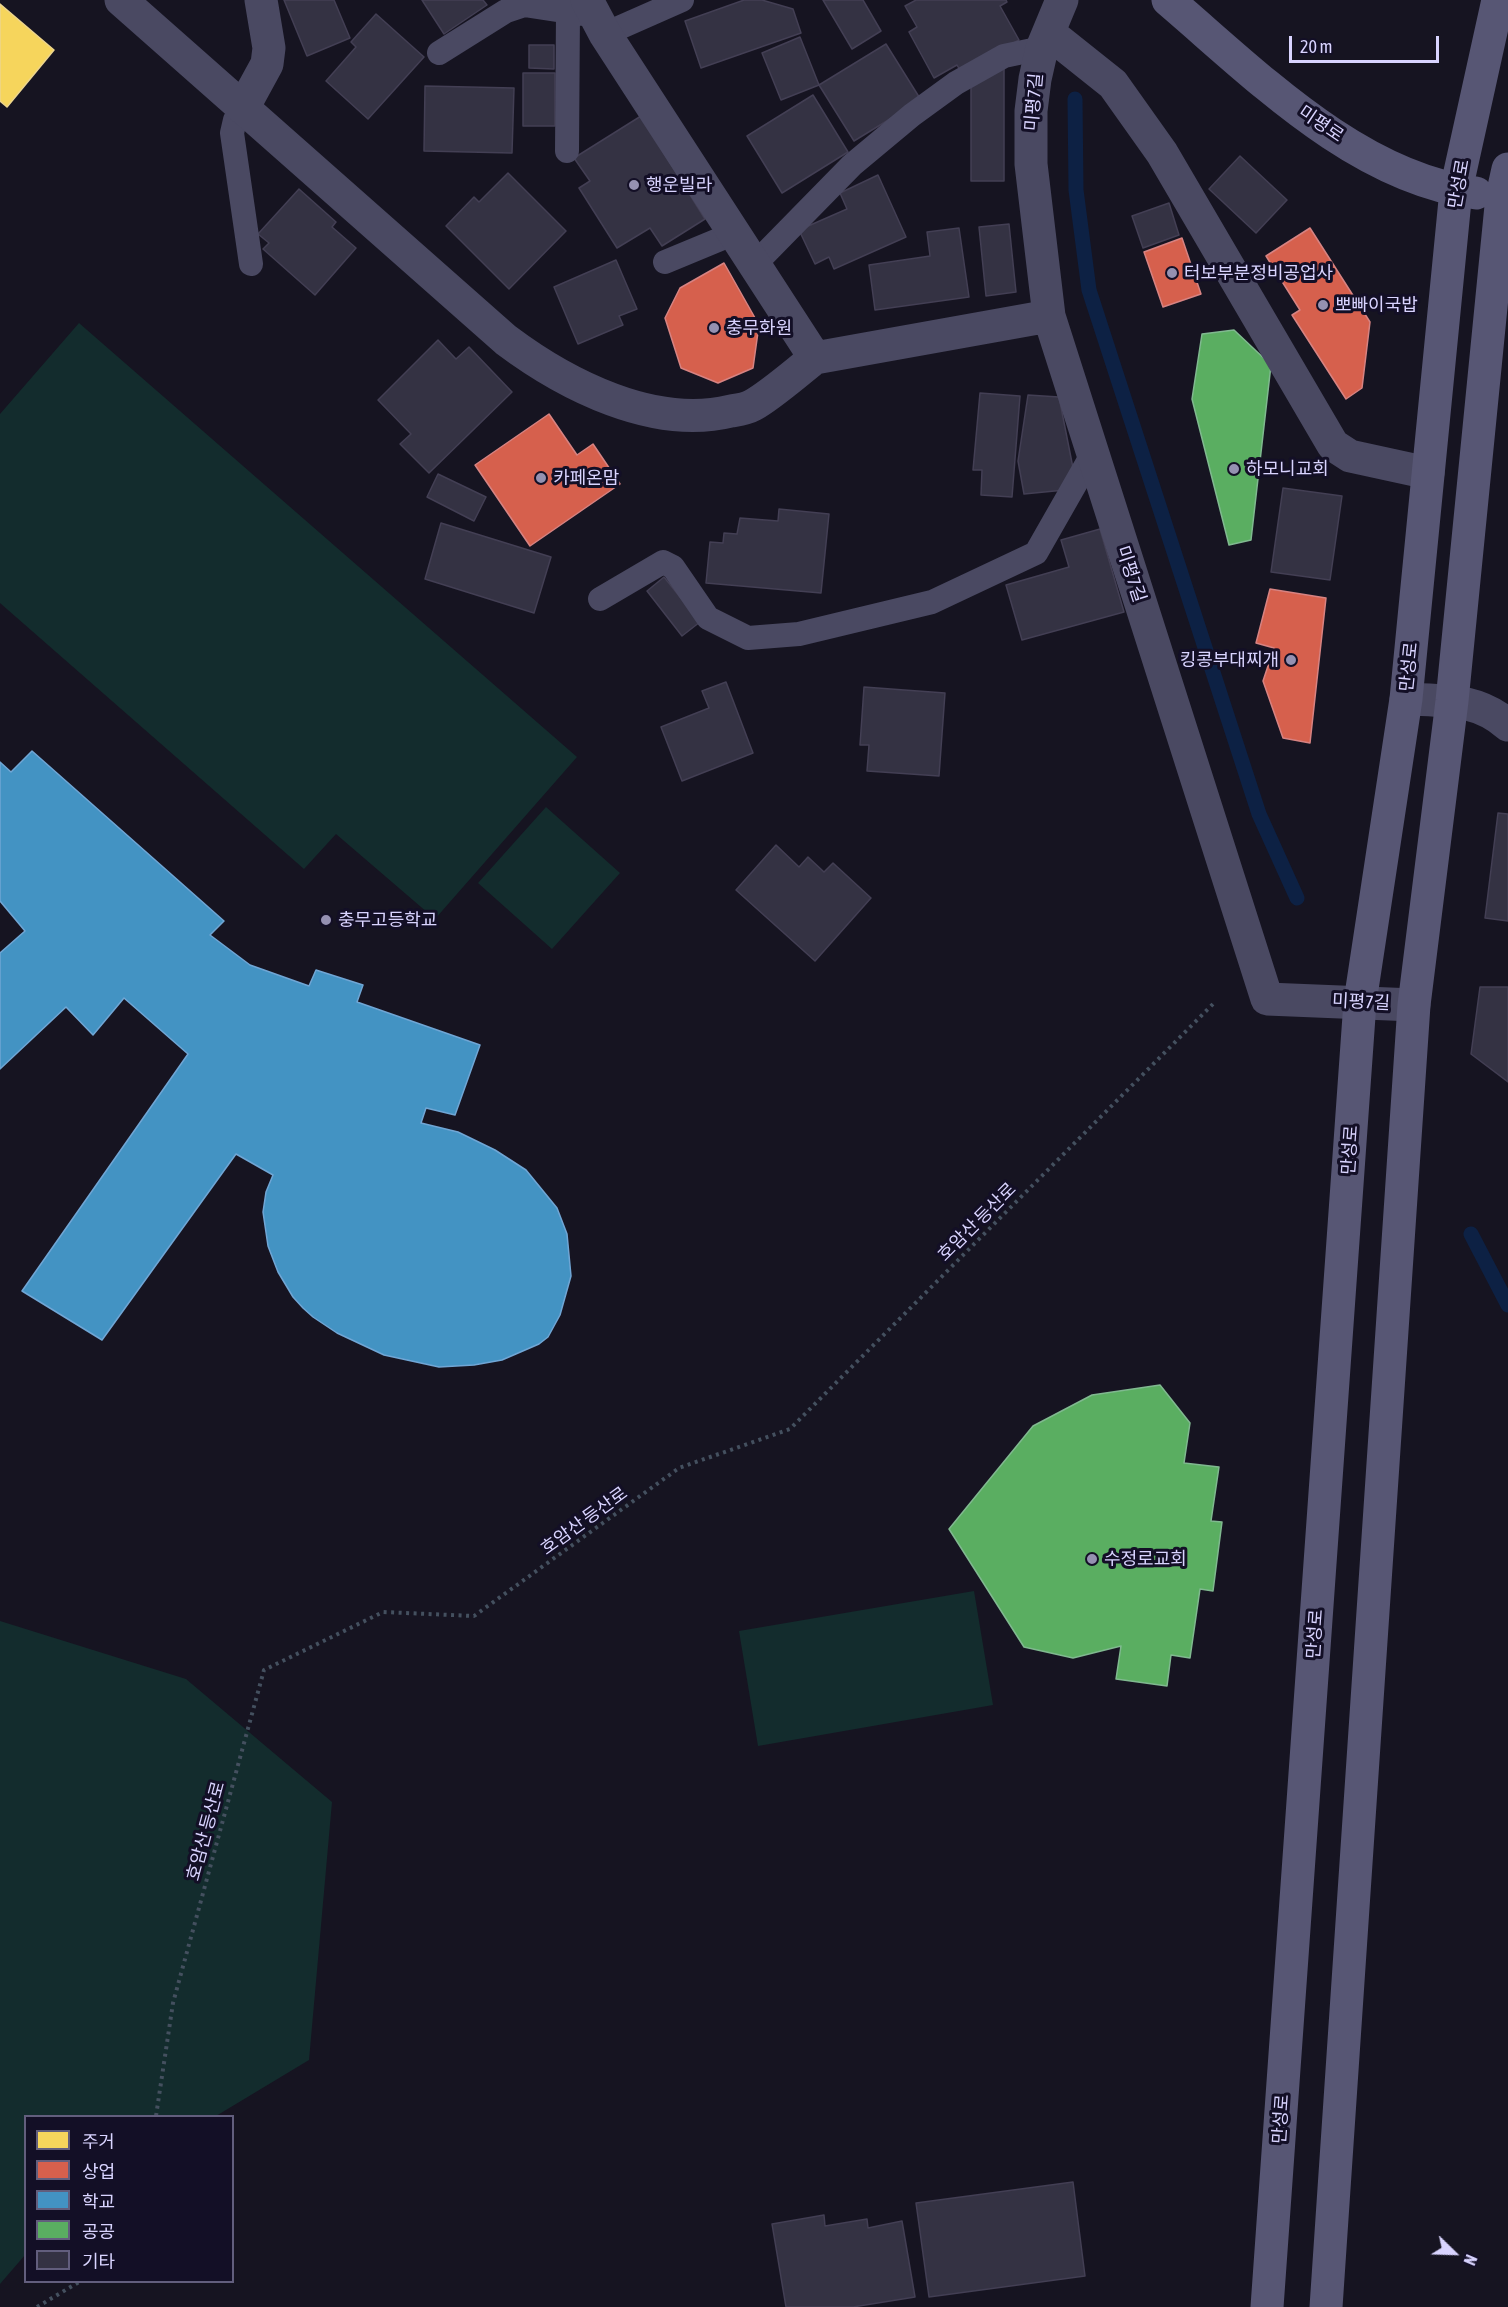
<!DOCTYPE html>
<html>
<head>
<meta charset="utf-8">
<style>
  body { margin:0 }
  #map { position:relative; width:1508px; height:2307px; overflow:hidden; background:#161421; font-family:"Asap Condensed","Noto Sans KR",sans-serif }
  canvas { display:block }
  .legend { position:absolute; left:24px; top:2115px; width:210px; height:168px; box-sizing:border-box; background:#130f26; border:2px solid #625e7d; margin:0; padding:8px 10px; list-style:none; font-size:18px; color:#d9d4ff }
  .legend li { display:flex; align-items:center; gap:12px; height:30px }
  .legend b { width:30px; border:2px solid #625e7d }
  .north { position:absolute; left:1424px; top:2223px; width:60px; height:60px; -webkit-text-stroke:4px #130f26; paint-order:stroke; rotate:113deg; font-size:16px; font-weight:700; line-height:24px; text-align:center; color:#d9d4ff }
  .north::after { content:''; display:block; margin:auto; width:21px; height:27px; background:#d9d4ff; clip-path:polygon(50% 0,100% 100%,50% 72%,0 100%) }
  .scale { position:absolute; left:1289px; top:36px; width:150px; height:27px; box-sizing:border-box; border:3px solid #d9d4ff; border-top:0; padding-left:8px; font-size:18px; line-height:21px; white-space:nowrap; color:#d9d4ff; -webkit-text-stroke:4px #130f26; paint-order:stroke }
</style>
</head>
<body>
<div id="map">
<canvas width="1508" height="2307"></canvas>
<ul class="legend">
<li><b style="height:16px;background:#f6d55c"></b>주거</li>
<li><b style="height:16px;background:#d6604d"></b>상업</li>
<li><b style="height:16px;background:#4393c3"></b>학교</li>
<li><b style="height:16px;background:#5aae61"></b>공공</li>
<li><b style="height:16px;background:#343243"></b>기타</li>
</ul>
<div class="north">N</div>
<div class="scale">20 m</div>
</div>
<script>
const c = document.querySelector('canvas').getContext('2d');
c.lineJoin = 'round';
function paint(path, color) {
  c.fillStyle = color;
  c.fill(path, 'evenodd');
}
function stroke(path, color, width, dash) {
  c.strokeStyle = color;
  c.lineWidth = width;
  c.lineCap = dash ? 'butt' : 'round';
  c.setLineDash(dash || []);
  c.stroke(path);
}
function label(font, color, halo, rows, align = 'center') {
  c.font = font + ' "Asap Condensed","Noto Sans KR",sans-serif';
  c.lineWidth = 6;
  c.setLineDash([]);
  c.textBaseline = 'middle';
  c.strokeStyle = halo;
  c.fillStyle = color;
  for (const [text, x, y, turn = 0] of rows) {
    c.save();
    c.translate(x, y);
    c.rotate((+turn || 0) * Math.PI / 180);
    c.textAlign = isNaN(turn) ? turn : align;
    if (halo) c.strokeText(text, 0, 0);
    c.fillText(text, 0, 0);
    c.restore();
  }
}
const green = new Path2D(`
  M79 323 577 757 435 919 336 834 304 869 0 603V414Z
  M546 807 620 873 552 949 478 883Z
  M974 1591 993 1705 758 1746 739 1631Z
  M0 1621 186 1679 332 1802 309 2060 216 2116H26L25 2255 0 2284Z`);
const homes = new Path2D(`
  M0 4 54 50 7 107 0 101Z`);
const shops = new Path2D(`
  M1310 228 1370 322 1362 388 1346 399 1292 315 1300 310 1266 256Z
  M1182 238 1201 294 1163 307 1144 252Z
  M724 263 759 325 753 368 718 383 681 368 665 318 680 288Z
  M549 414 577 455 593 444 620 484 530 546 475 465Z
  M1270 589 1326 598 1310 743 1283 738 1263 681 1274 648 1256 643Z`);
const schools = new Path2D(`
  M32 751 224 921 210 935 250 965 309 986 316 970 363 985 357 1002 480 1045 455 1115 426 1108 421 1123 458 1132 495 1150 526 1170 557 1208 567 1234 571 1276 560 1315 548 1337 539 1344 502 1360 474 1365 439 1367 384 1355 337 1333 313 1317 303 1308 293 1297 278 1272 268 1246 263 1212 266 1192 273 1175 236 1154 102 1340 22 1291 188 1054 124 998 93 1035 66 1007 0 1069V953L25 931 0 901V762L11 772Z`);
const public = new Path2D(`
  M1234 330 1271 365 1251 540 1229 545 1192 399 1202 334Z
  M1160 1385 1190 1423 1184 1463 1219 1467 1211 1521 1222 1522 1213 1591 1200 1589 1190 1658 1171 1655 1167 1686 1116 1679 1121 1646 1073 1658 1024 1647 949 1529 1033 1426 1092 1395Z`);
const stream = new Path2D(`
  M1075 99 1076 190 1089 290 1259 814 1297 898
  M1471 1234 1508 1305`);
const building = new Path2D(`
  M284 0H334L350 38 307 56Z
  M422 0H483L487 5 444 34Z
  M744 0H762L793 9 801 33 701 68 685 21Z
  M823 0H863L881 31 852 49Z
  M916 0H1006L1007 2 1000 6 1019 40 961 72 957 65 934 78 909 32 917 27 905 6Z
  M376 14 424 57 368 119 326 81 356 47 351 42Z
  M800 37 819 85 781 100 762 53Z
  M886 44 921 100 854 141 819 85Z
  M529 45H554V69L529 68Z
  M1004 66V181H971V85Z
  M523 73H555V126H523Z
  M425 86 514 88 512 153 424 151Z
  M813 95 848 152 782 193 747 136Z
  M641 116 705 219 662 246 650 228 617 248 579 188 590 181 574 158Z
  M1240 156 1287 200 1256 233 1209 189Z
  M508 173 566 231 509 289 446 226 474 197 479 202Z
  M878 175 906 237 834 269 829 257 815 264 799 230 847 209 840 193Z
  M299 189 336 222 332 227 356 248 315 295 263 249 269 243 258 234Z
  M1169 203 1179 235 1143 248 1132 216Z
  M1009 224 1016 292 986 296 979 227Z
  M959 228 969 297 875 310 869 265 930 256 927 232Z
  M616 260 637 309 619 316 623 325 578 344 554 287Z
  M438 340 456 359 469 347 512 392 429 473 400 444 411 434 378 400Z
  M980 393 1020 396 1012 497 981 495 982 470H973Z
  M1028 395 1059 397 1074 473 1065 490 1024 494 1018 461Z
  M438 474 486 497 474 521 427 497Z
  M1283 488 1342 496 1330 580 1271 572Z
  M779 509 829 514 821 593 706 583 710 542 723 543 724 533 737 534 740 518 778 521Z
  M441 523 551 557 534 613 425 579Z
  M1100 529 1124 612 1022 640 1006 585 1069 567 1061 540Z
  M664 577 700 622 682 636 647 591Z
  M726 682 753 753 682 781 661 727 709 708 702 691Z
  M864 687 945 693 939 776 867 771 869 745H860Z
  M1498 813 1508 814V921L1485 918Z
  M776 845 799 867 808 857 824 872 833 863 871 898 815 961 736 890Z
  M1480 987H1508V1082L1471 1054Z
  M1073 2182 1085 2276 929 2297 916 2203Z
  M824 2215 825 2226 867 2219 868 2228 902 2221 915 2297 853 2307H786L772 2224Z`);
const path = new Path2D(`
  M156 2116 173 2003 264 1670 383 1612 474 1616 679 1468 790 1429 1216 1001
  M37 2307 79 2282`);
const lane = new Path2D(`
  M605 34 682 0
  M439 53 506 11 524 5 596 16
  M243 108 235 120 232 133 251 264
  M567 151 568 12
  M665 262 735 233
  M755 264 852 165 912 115 956 83 1004 56 1042 48
  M600 599 663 562 673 567 708 618 748 638 799 634 932 602 1036 553 1093 453`);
const street = new Path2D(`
  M121 0 506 340C566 385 654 430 731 411 737 410 746 409 753 405 771 395 797 372 815 358
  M587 0 605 34 815 358 1049 316
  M1062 0 1042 48 1035 79 1031 111V164L1049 316 1267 999 1414 1005
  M1049 33 1113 84 1162 153 1333 445 1350 456 1428 473
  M243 108 267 64 269 48 261 0
  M1406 699C1445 701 1477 698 1508 725`);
const secondary = new Path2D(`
  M1168 0C1256 75 1357 178 1476 193
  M1267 2307 1360 1002 1406 699 1456 190 1498 0
  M1326 2307 1414 1005 1452 701 1502 196 1508 169`);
const markers = [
  [634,185,6,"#9591b1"],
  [1172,273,6,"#9591b1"],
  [1323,305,6,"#9591b1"],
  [714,328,6,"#9591b1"],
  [1234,469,6,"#9591b1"],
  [541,478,6,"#9591b1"],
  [1291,660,6,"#9591b1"],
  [326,920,6,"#9591b1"],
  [1092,1559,6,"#9591b1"]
];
const streetNames = [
  ["미평7길",1034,102,-85],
  ["미평로",1321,124,34],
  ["만성로",1459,184,-80],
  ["미평7길",1131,574,72],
  ["만성로",1409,667,-84],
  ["미평7길",1361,1002,3],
  ["만성로",1350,1150,-86],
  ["호암산 등산로",977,1222,-45],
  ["호암산 등산로",584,1521,-36],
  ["만성로",1315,1634,-86],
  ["호암산 등산로",206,1831,-75],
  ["만성로",1281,2119,-86]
];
const poiNames = [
  ["행운빌라",646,185],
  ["터보부분정비공업사",1184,273],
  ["뽀빠이국밥",1335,305],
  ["충무화원",726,328],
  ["하모니교회",1246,469],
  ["카페온맘",553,478],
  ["킹콩부대찌개",1279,660,"right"],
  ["충무고등학교",338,920],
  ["수정로교회",1104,1559]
];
paint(green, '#132c2d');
paint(homes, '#f6d55c');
stroke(homes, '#edd58d', 1.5);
paint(shops, '#d6604d');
stroke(shops, '#d78382', 1.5);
paint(schools, '#4393c3');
stroke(schools, '#70a6d5', 1.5);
paint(public, '#5aae61');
stroke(public, '#80b990', 1.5);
stroke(stream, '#0d2144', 15);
paint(building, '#343243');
stroke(building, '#433f54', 1.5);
stroke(path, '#44505f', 4, [3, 4.5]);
stroke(lane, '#4a4962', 24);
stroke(street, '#4a4962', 33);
stroke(secondary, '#575674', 33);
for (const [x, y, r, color] of markers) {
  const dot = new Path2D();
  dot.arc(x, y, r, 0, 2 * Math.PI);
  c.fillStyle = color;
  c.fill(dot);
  stroke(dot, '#130f26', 2);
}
label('18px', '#d9d4ff', '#130f26', streetNames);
label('18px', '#d9d4ff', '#130f26', poiNames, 'left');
</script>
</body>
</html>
